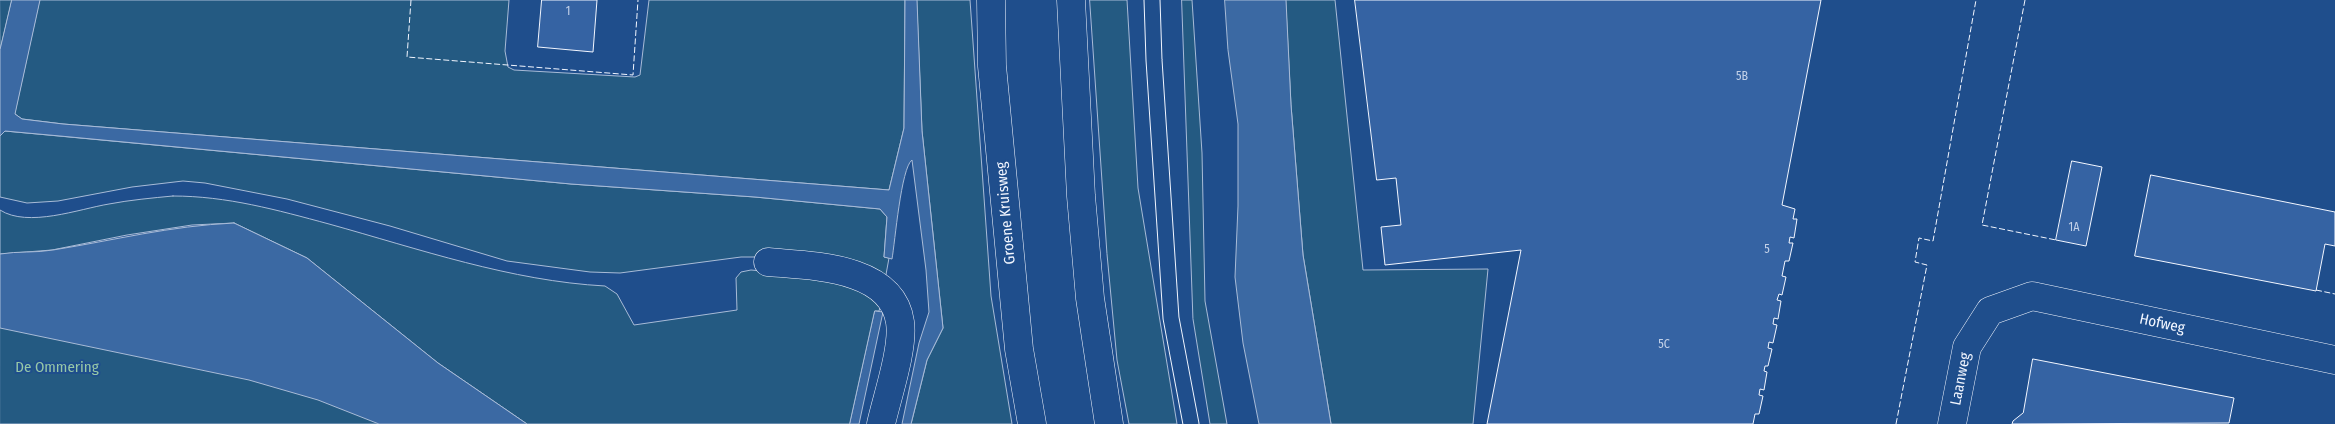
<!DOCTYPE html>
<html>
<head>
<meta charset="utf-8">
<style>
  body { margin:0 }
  canvas { display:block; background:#1f4e8c }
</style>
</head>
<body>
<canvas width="2335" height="424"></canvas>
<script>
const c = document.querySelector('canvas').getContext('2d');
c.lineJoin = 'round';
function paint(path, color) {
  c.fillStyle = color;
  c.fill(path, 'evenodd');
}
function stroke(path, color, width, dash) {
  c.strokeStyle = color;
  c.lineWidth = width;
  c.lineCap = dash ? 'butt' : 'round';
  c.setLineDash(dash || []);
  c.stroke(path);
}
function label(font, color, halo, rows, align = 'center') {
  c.font = font + ' "Fira Sans Condensed",sans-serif';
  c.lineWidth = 4;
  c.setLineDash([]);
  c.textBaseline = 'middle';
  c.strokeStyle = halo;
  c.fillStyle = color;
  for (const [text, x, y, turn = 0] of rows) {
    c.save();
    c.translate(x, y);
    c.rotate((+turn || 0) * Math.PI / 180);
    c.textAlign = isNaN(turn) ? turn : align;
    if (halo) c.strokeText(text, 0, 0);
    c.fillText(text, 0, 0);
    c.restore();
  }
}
const green = new Path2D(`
  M0 0H12L0 50Z
  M40 0H509L505 51 508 67 514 70 635 77 640 75 649 0H905L904 128 889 190 63 124 22 119 15 114Z
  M917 0H970L991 296 1012 424H911L927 360 943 328 922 131Z
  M1090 0H1127L1138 188 1177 424H1129L1117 360 1107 254Z
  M1182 0H1192L1202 153 1205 301 1227 424H1210L1193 319Z
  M1286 0H1335L1363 270 1488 269 1473 424H1331L1303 255 1291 105Z
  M5 131 571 184 755 197 880 209 887 217 884 257 889 258 885 280 769 257H741L620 273 590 272 507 261 390 226 287 199 205 183 183 181 132 187 58 201 27 203 0 197V136Z
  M173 196C227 196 277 210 329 224 419 249 511 281 605 286L617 294 634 325 737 310 736 278 741 272 751 270 840 278 882 300 879 311H875L850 424H527L438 363 307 258 234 223 192 225 127 235 52 250 0 254V210C28 228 79 209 109 204 130 200 152 198 173 196Z
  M0 302 415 424H0Z`);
const water = new Path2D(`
  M12 0H40L15 114 22 119 63 124 889 190 904 128 905 0H917L922 131 943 328 927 360 911 424H902L919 343 929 312 926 270 912 160C901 168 895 242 892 259L884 257 887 217 880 209 755 197 571 184 60 136 5 131 0 136V50Z
  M1225 0H1286L1291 105 1303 255 1331 424H1259L1243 343 1235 277 1238 206V124L1228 50Z
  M234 223 307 258 438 363 527 424H379L318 400 249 380 0 328V254C18 251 36 253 53 250 116 240 169 226 234 223Z
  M875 311 883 312 859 424H850Z`);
const building = new Path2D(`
  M542 0H597L593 52 538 47Z
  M1355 0H1821L1782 205 1795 209 1793 219H1797L1794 238 1790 237 1789 243H1793L1789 261H1785L1782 276 1786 277 1782 295 1779 294 1777 300 1781 301 1778 319 1774 318 1773 324 1777 325 1773 343 1769 342 1768 348 1772 349 1768 366H1765L1764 371 1767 372 1764 390 1760 389 1759 395 1763 396 1759 414H1755L1753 424H1487L1521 250 1385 265 1381 227 1401 225 1396 178 1377 180Z
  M2072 161 2102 167 2086 246 2056 240Z
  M2151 175 2335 212V246L2325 244 2316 291 2135 256Z
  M2033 359 2234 398 2229 423 2012 424 2013 421 2023 413Z`);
const service = new Path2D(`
  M1152 0 1154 60 1171 318 1191 424`);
const minor = new Path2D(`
  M768 262C811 266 892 266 900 322 904 348 887 397 881 424
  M1952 424 1967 347 1990 311 2032 296 2335 360`);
const primary = new Path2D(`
  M991 0 992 66 1019 349 1032 424
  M1071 0 1081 196 1090 298 1109 424`);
const fence = new Path2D(`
  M411 0 407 57 633 75 638 0
  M2025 0 1982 225 2056 240
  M2316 290 2335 294
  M1896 424 1927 265 1915 262 1919 238 1933 241 1976 0`);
const numberNames = [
  ["1",568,12],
  ["5B",1742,77],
  ["1A",2074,228],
  ["5",1767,250],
  ["5C",1664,345]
];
const streetNames = [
  ["Groene Kruisweg",1006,213,-95],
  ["Hofweg",2162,324,12],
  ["Laanweg",1961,379,-79]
];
const parkNames = [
  ["De Ommering",57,368]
];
paint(green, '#245a82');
stroke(green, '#a8bbd7', 1);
paint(water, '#3b69a3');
stroke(water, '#a8bbd7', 1);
paint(building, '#3563a3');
stroke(building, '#f2f6ff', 1);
stroke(service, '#f2f6ff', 17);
stroke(minor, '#f2f6ff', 29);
stroke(primary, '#f2f6ff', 29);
stroke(service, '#1f4e8c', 15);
stroke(minor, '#1f4e8c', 28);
stroke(primary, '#1f4e8c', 28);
stroke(fence, '#f2f6ff', 1, [6, 2.5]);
label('12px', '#c3d1e8', null, numberNames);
label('15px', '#f2f6ff', '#1f4e8c', streetNames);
label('15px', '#97c8a6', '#1f4e8c', parkNames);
</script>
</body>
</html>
